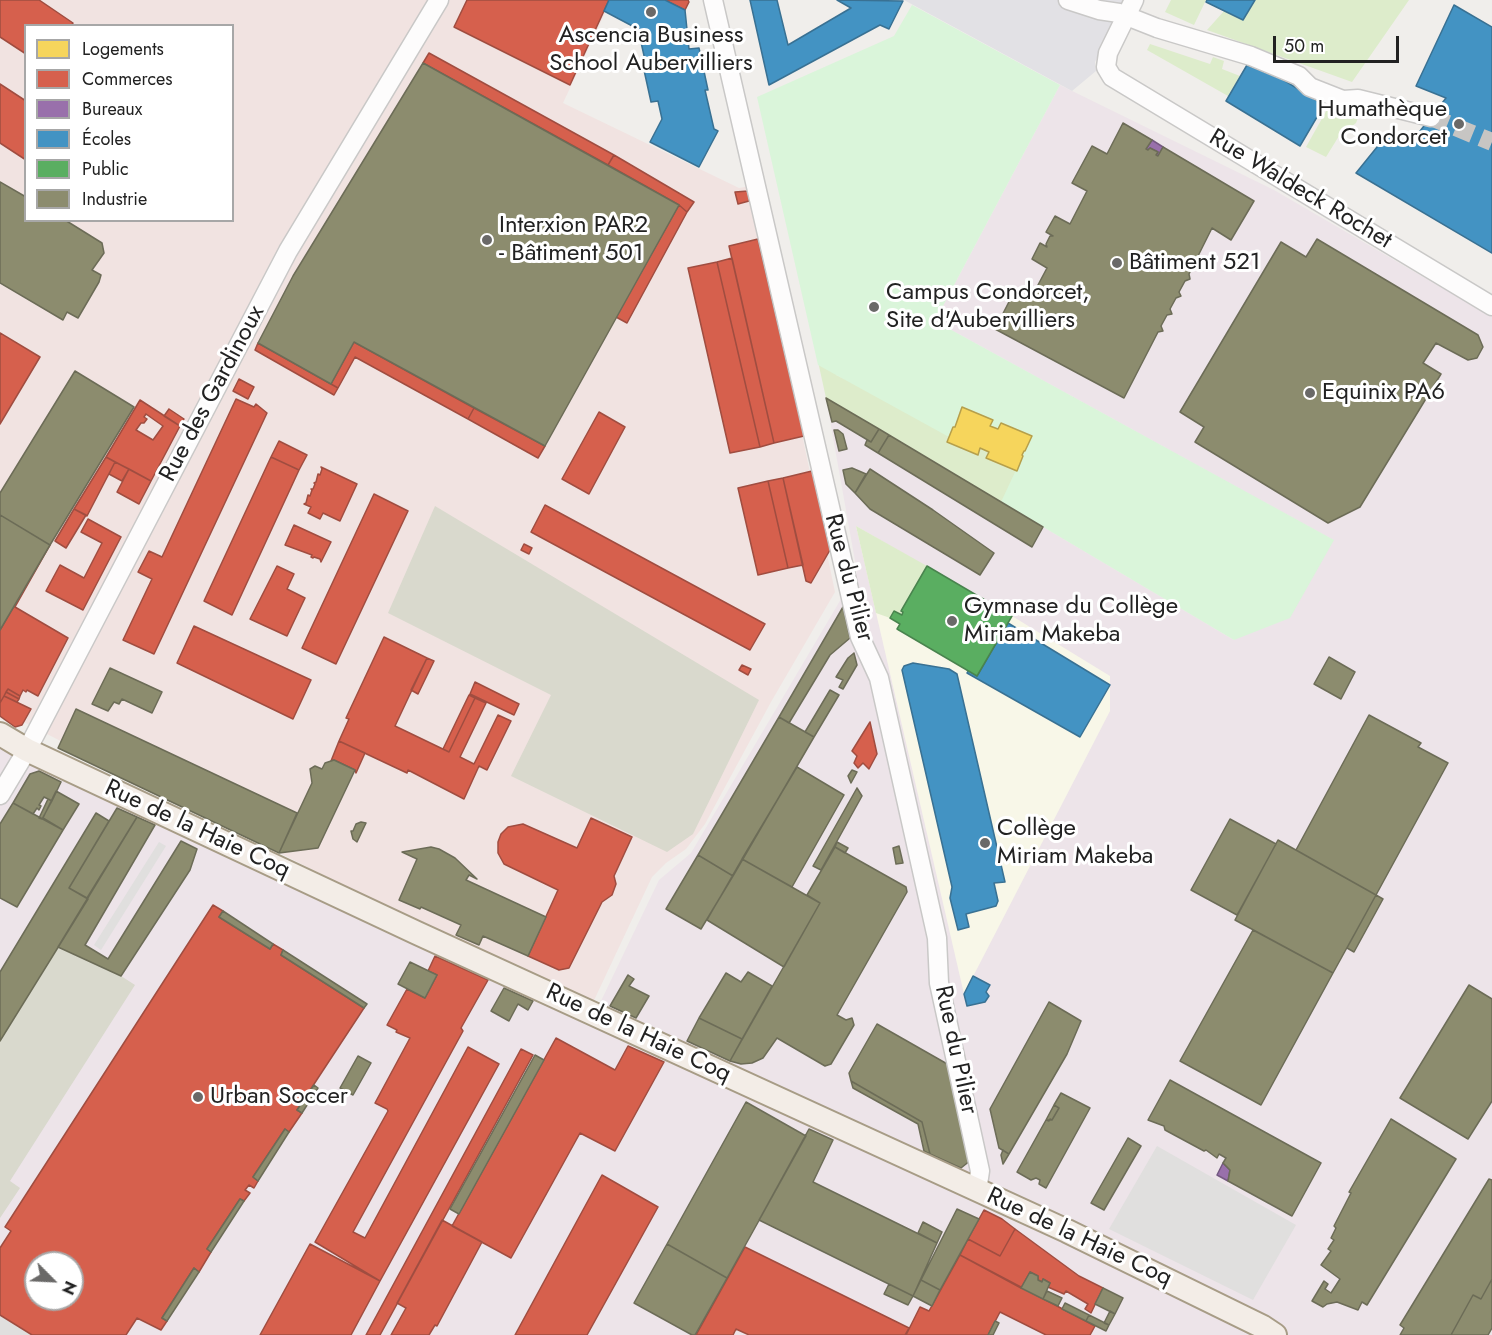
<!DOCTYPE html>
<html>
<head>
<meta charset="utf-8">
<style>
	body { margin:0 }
	#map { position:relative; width:1492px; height:1335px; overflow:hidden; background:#f0eeeb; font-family:Jost,sans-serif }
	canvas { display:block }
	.legend { position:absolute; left:24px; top:24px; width:210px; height:198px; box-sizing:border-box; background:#fff; border:2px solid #a7a7a7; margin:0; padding:8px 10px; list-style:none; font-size:18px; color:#222 }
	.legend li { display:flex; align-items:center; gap:12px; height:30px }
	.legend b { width:30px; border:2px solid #a7a7a7 }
	.north { position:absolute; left:24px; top:1251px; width:60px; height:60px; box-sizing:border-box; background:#fff; border:2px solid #a7a7a7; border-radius:50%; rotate:114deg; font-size:16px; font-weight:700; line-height:24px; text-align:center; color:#222 }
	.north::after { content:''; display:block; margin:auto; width:21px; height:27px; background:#6a6968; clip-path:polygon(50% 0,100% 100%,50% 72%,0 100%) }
	.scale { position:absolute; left:1273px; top:36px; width:126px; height:27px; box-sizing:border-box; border:3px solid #222; border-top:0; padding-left:8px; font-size:18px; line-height:21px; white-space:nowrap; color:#222; -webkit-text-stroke:4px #fff; paint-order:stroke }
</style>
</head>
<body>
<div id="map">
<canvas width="1492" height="1335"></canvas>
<ul class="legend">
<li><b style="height:16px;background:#f6d55c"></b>Logements</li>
<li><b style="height:16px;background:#d6604d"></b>Commerces</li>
<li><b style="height:16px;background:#9970ab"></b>Bureaux</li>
<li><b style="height:16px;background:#4393c3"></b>Écoles</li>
<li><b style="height:16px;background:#5aae61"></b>Public</li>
<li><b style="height:16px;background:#8c8c6e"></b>Industrie</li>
</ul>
<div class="north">N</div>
<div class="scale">50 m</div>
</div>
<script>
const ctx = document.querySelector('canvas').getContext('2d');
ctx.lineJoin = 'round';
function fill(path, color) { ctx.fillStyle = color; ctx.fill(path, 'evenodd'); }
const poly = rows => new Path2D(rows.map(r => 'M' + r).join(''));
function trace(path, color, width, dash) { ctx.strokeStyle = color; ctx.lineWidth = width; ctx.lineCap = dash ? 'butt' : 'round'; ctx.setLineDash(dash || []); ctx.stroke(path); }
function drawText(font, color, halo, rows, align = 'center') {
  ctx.font = font + ' Jost,sans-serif'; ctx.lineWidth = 6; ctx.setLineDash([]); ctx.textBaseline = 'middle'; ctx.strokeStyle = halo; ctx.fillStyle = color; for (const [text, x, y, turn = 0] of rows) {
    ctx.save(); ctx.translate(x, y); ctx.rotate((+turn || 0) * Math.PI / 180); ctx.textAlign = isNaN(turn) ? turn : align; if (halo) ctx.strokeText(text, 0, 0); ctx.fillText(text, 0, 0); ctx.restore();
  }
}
const commercial = poly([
	[0,0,611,0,563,103,739,188,750,186,835,592,771,702,705,824,686,849,666,863,652,877,589,1011,0,710],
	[26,26,232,26,232,220,26,220]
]);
const industrial = poly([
	[1060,85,1274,190,1492,317,1492,1335,0,1335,0,739,33,762,244,864,589,1026,659,880,691,853,857,572,826,398,1234,640,1333,540,935,321],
	[36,1263,72,1263,72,1299,36,1299]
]);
const education = poly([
	[856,526,1012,616,1110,676,1110,711,964,994]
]);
const construction = poly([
	[435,506,759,700,693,834,667,852,511,776,551,695,388,613],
	[58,947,121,976,135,985,10,1181,20,1188,0,1218,0,1041]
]);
const grass = poly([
	[1171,0,1206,0,1194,25,1165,12],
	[1255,0,1409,0,1352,82,1207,30,1224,11,1243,20],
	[1150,44,1210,64,1213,57,1224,61,1222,69,1240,76,1228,96,1147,50],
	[1329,106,1359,115,1356,123,1339,136,1326,157,1306,147],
	[803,293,862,324,836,375,847,380,873,330,1151,481,1001,502,826,398],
	[962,407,1032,437,1026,451,1024,451,1022,455,1023,456,1017,471,986,458,989,452,980,448,978,454,947,441,953,427,955,427],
	[856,526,927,566,901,610,903,612,902,615,894,611,890,618,876,613]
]);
const park = poly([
	[912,5,1060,85,935,321,1334,540,1290,618,1234,640,1001,502,1032,436,990,426,992,419,962,407,955,427,953,427,949,437,818,365,757,97,894,36]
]);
const parking = poly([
	[159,842,166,846,101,950,94,945],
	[1157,1146,1296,1225,1253,1300,1109,1229],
	[0,1315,32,1335,0,1335]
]);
const plaza = poly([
	[904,0,1125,0,1095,62,1096,71,1072,91]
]);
const homes = poly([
	[962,407,993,420,990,426,998,429,1001,423,1032,436,1025,451,1024,451,1022,455,1023,456,1017,471,986,458,989,452,980,448,978,455,947,442,953,427,955,427,962,407]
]);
const shops = poly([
	[0,0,39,0,73,23,71,26,26,26,26,54,0,37,0,0],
	[467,0,609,0,570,85,454,27,467,0],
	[665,0,688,0,689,2,685,10,665,0],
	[429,53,614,155,608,165,423,63,429,53],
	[0,84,26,101,26,160,0,143,0,84],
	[614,155,694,202,687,212,679,205,608,165,614,155],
	[748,191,749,201,738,204,735,192,748,191],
	[679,205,687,212,627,323,616,317,679,205],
	[758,239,804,436,774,443,729,246,758,239],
	[732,258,774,443,760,447,717,262,732,258],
	[717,262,760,447,730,453,688,268,717,262],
	[0,333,40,357,0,424,0,333],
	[354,342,474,408,468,419,355,357,338,388,331,384,354,342],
	[258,343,338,388,334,395,255,350,258,343],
	[239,379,254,387,248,399,233,391,239,379],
	[236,399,254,407,256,404,267,413,154,654,123,640,152,579,138,572,149,551,162,557,236,399],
	[140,400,180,426,151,481,106,457,140,400],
	[146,414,163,426,153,440,136,430,141,423,144,423,147,419,144,417,146,414],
	[474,408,545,446,538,458,468,419,474,408],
	[169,409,184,419,180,426,164,416,169,409],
	[599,412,625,427,589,494,562,479,599,412],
	[279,441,307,455,299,470,271,457,279,441],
	[106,457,115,462,87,516,74,509,106,457],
	[271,457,299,470,232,615,204,601,271,457],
	[115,462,129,469,122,481,109,474,115,462],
	[321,467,357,484,340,521,323,513,320,519,308,513,311,507,304,504,306,503,308,495,310,496,312,490,311,489,313,489,315,484,314,483,316,482,318,474,320,475,322,469,321,467],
	[129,469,151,481,139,504,117,492,129,469],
	[812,471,830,550,811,583,806,581,783,478,812,471],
	[783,478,803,565,788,568,768,481,783,478],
	[768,481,788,568,758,575,738,488,768,481],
	[374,494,408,511,336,664,302,648,374,494],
	[545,505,765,624,750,650,531,532,545,505],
	[74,509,86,515,66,548,55,541,74,509],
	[88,519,121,537,83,610,46,591,60,565,84,578,102,543,81,532,88,519],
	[294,525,331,542,321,562,320,559,314,557,313,558,311,557,312,555,285,545,294,525],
	[524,544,532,548,529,554,521,550,524,544],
	[50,545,15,607,68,638,38,696,27,690,26,692,23,690,20,696,8,689,0,703,0,630,50,545],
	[277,566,294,574,287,589,305,598,287,636,250,619,277,566],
	[194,626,311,680,293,719,177,663,194,626],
	[384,637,427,658,395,726,449,752,475,698,486,703,460,757,474,764,498,715,511,721,487,770,479,766,464,799,408,770,407,773,339,741,349,719,346,718,384,637],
	[427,658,434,661,418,694,411,690,427,658],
	[742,665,751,669,748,675,739,670,742,665],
	[475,682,519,704,514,715,470,694,475,682],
	[8,689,20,696,19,699,6,692,8,689],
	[6,692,19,699,17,702,4,696,6,692],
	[469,695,475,698,449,752,443,749,469,695],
	[4,696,31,709,22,725,15,727,0,716,0,703,4,696],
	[870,722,877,754,869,769,863,763,858,768,854,763,857,756,852,751,870,722],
	[339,741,365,753,356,773,355,770,334,760,331,761,339,741],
	[591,818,632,837,614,876,616,884,612,895,602,902,569,968,559,970,528,956,558,890,504,864,498,853,498,842,501,834,508,827,523,824,577,848,591,818],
	[213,905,223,911,219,917,270,949,273,944,283,950,281,955,364,1008,297,1110,302,1113,289,1132,285,1129,253,1177,258,1181,254,1188,249,1185,245,1190,250,1193,244,1201,240,1199,207,1249,211,1252,199,1272,194,1268,162,1318,167,1321,161,1330,137,1318,126,1335,32,1335,0,1315,0,1248,11,1231,5,1227,213,905],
	[36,1263,72,1263,72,1299,36,1299,36,1263],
	[435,956,488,980,461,1028,463,1031,353,1232,365,1238,468,1047,499,1064,380,1281,315,1242,388,1111,387,1109,375,1103,410,1038,396,1032,397,1030,387,1025,407,989,425,998,437,975,428,971,435,956],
	[556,1038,615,1070,628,1046,664,1062,615,1151,580,1133,511,1258,452,1226,556,1038],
	[521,1049,533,1055,380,1335,366,1335,521,1049],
	[602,1175,658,1207,587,1335,515,1335,602,1175],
	[984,1210,1002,1219,1015,1229,1000,1256,968,1239,984,1210],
	[442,1220,482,1242,437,1326,435,1325,429,1335,391,1335,406,1308,397,1303,442,1220],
	[1015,1229,1079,1276,1103,1288,1091,1313,1085,1309,1088,1304,1066,1291,1064,1294,1048,1287,1050,1283,1043,1279,1042,1282,1038,1280,1038,1276,1030,1272,1021,1288,960,1255,968,1239,1000,1256,1015,1229],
	[310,1244,380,1281,351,1335,260,1335,310,1244],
	[745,1247,909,1328,905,1335,749,1335,736,1329,733,1335,696,1335,745,1247],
	[960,1255,1095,1326,1090,1335,1046,1335,1000,1312,988,1335,906,1335,920,1307,929,1311,960,1255]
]);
const offices = poly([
	[1152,140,1163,147,1158,156,1156,155,1158,152,1150,148,1148,150,1146,149,1152,140],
	[1223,1163,1230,1170,1228,1181,1217,1175,1223,1163]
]);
const schools = poly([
	[609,0,665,0,685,10,689,49,699,48,708,90,705,90,714,129,718,131,699,167,650,142,662,119,658,101,651,102,642,61,645,60,638,29,604,11,609,0],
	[750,0,777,0,788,45,851,8,837,0,903,1,889,29,880,25,769,85,750,0],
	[1207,0,1255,0,1243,20,1206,2,1207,0],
	[1454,5,1492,27,1492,253,1356,173,1390,131,1409,145,1446,98,1416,86,1454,5],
	[1247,65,1282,79,1324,105,1300,146,1226,101,1247,65],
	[1008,623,1110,685,1080,737,967,673,969,670,977,676,1008,623],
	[913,663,949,669,957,674,1005,882,994,883,998,901,996,906,966,914,969,927,958,930,950,898,952,887,902,670,904,666,913,663],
	[973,976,990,985,986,992,989,996,985,1002,967,1006,964,994,973,976]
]);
const public = poly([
	[927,566,1012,616,977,676,897,629,900,624,890,618,894,611,902,615,903,612,901,611,927,566]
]);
const industry = poly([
	[423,63,679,205,545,446,354,342,331,384,258,343,293,276,423,63],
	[1123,123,1152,140,1146,149,1148,150,1150,148,1158,152,1156,155,1158,156,1163,147,1254,201,1231,240,1212,228,1189,274,1190,279,1185,281,1179,292,1181,296,1176,298,1170,309,1172,314,1167,315,1161,326,1163,331,1158,332,1124,398,995,329,1014,292,1030,300,1047,268,1032,259,1040,243,1047,247,1046,244,1050,236,1053,236,1046,232,1055,216,1070,224,1087,191,1072,183,1092,146,1107,154,1123,123],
	[0,182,26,197,26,220,65,220,102,243,104,253,92,270,101,275,99,282,78,318,67,312,63,320,0,283,0,182],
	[1317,239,1478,335,1483,347,1477,358,1468,360,1436,343,1423,363,1441,374,1360,507,1328,523,1195,442,1204,427,1180,412,1281,242,1306,257,1317,239],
	[75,371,134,407,50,545,0,515,0,493,75,371],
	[826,398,879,429,871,442,836,421,832,422,826,398],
	[879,429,889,435,878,453,865,445,867,440,871,442,879,429],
	[834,430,838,430,843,434,847,449,839,451,834,430],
	[889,435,1043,527,1032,547,878,453,889,435],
	[852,468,866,474,855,493,846,484,843,470,852,468],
	[870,469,933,510,994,553,980,575,870,509,855,493,870,469],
	[0,515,50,545,0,630,0,515],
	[843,607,850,638,830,655,789,723,779,717,843,607],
	[854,653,857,665,843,689,839,687,843,680,836,677,848,658,854,653],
	[1329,657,1355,672,1341,699,1314,684,1329,657],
	[110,668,162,692,152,713,122,699,119,704,114,702,108,711,92,704,110,668],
	[830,690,839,695,814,737,805,732,830,690],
	[76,709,297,813,279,853,58,748,76,709],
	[1369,715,1421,743,1418,747,1448,763,1376,895,1296,850,1369,715],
	[779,717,814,737,733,876,698,855,779,717],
	[334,760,355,770,318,848,279,853,312,783,310,769,315,766,322,769,325,763,334,760],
	[797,767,844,795,792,887,742,859,797,767],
	[852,770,857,772,851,783,848,776,852,770],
	[39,771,61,782,52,801,44,797,39,805,41,806,39,810,37,808,33,814,13,803,30,774,39,771],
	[857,788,862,796,821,870,813,866,857,788],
	[56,791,79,804,63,830,43,818,56,791],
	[48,799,52,801,42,819,39,818,48,799],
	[13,803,63,830,17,907,0,898,0,824,13,803],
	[117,808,137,817,87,898,69,888,117,808],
	[96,813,109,821,69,888,88,899,0,1041,0,972,96,813],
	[137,817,155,825,85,945,108,959,181,841,197,849,190,870,121,976,58,947,137,817],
	[1230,819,1276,844,1237,915,1191,890,1230,819],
	[361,822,366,823,357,842,353,839,351,831,353,831,356,824,361,822],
	[1278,840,1376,895,1333,973,1235,920,1278,840],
	[837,842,848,848,845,853,835,847,837,842],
	[899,846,903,863,896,864,893,848,899,846],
	[431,847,439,849,455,858,477,879,469,875,466,880,546,917,528,956,483,936,479,945,456,935,461,925,421,907,420,909,399,900,417,859,402,852,431,847],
	[835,847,906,887,907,892,837,1015,846,1020,852,1018,854,1025,831,1064,825,1066,777,1038,763,1058,752,1063,741,1064,730,1061,820,903,807,895,835,847],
	[698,855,733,876,701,929,666,909,698,855],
	[742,859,820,903,784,967,707,920,742,859],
	[1376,895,1383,899,1354,952,1347,948,1376,895],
	[223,911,273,944,270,949,219,917,223,911],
	[1253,930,1333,973,1261,1105,1180,1061,1253,930],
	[283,950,367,1004,364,1008,281,955,283,950],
	[410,962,437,975,425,998,398,984,410,962],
	[748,972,772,986,742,1039,699,1018,726,973,741,982,748,972],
	[628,975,634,979,629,986,649,996,636,1018,610,1006,628,975],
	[1469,985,1492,999,1492,1101,1468,1139,1400,1098,1469,985],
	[504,988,533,1001,528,1010,518,1004,509,1021,491,1011,504,988],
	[1049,1002,1081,1021,1067,1054,1009,1154,999,1148,990,1109,1049,1002],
	[699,1018,742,1039,730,1061,687,1041,699,1018],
	[877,1024,949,1065,971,1160,961,1168,930,1154,922,1122,851,1081,849,1073,877,1024],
	[535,1055,544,1060,459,1214,450,1209,535,1055],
	[358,1056,371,1063,353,1095,340,1088,358,1056],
	[1170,1080,1321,1163,1292,1216,1228,1181,1230,1170,1223,1163,1226,1158,1219,1154,1217,1158,1206,1150,1204,1151,1165,1130,1164,1126,1148,1120,1170,1080],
	[851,1081,922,1122,930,1154,924,1151,918,1124,853,1088,851,1081],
	[314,1085,318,1088,302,1113,297,1110,314,1085],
	[1061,1093,1090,1108,1046,1188,1039,1184,1040,1180,1036,1178,1031,1180,1017,1172,1046,1120,1052,1120,1059,1108,1054,1105,1061,1093],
	[746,1102,806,1136,727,1278,667,1244,746,1102],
	[1054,1105,1059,1108,1052,1120,1050,1119,1049,1121,1046,1120,1054,1105],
	[1391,1119,1456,1159,1367,1305,1362,1302,1358,1310,1337,1302,1327,1304,1323,1307,1312,1301,1324,1281,1328,1284,1325,1289,1331,1293,1340,1279,1321,1265,1331,1251,1328,1249,1334,1240,1331,1238,1336,1228,1334,1226,1351,1193,1349,1192,1391,1119],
	[285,1129,289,1132,258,1181,253,1177,285,1129],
	[809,1129,833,1140,813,1182,937,1243,913,1296,759,1220,809,1129],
	[1128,1138,1141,1146,1104,1210,1091,1203,1128,1138],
	[1003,1150,1009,1154,1003,1164,1001,1155,1003,1150],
	[1489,1179,1492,1180,1492,1279,1481,1299,1473,1295,1451,1335,1400,1335,1404,1328,1400,1325,1489,1179],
	[240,1199,244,1201,211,1252,207,1249,240,1199],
	[957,1209,979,1219,940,1290,921,1280,957,1209],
	[923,1222,942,1232,937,1243,918,1233,923,1222],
	[667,1244,727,1278,695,1335,692,1335,634,1303,667,1244],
	[194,1268,199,1272,167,1321,162,1318,194,1268],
	[1030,1272,1038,1276,1038,1280,1042,1282,1043,1279,1050,1283,1043,1299,1021,1288,1030,1272],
	[1492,1279,1492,1328,1488,1335,1451,1335,1473,1295,1481,1299,1492,1279],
	[921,1280,940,1290,932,1306,913,1296,921,1280],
	[889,1284,913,1296,908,1305,884,1294,889,1284],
	[1103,1288,1123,1298,1115,1314,1095,1304,1103,1288],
	[1047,1291,1062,1298,1058,1306,1043,1299,1047,1291],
	[1065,1303,1089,1315,1086,1321,1062,1309,1065,1303],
	[1110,1311,1115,1314,1109,1325,1104,1323,1110,1311],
	[1089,1315,1109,1325,1106,1331,1086,1321,1089,1315],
	[995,1321,999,1323,993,1335,988,1335,995,1321]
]);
const minorTunnel = poly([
	[1431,117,1492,142]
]);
const minor = poly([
	[713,0,860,637,879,678,937,938,939,983,980,1171,977,1191],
	[1068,0,1099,10,1119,13,1157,28,1251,56,1299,76,1310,87,1343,100,1358,99,1431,117],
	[1134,0,1108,53,1106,67,1112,77,1492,306],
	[0,795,27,750,288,251,439,0]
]);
const major = poly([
	[0,734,27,750,417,933,1067,1231,1263,1327,1275,1335]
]);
const markers = [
	[651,12,6,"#6a6968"],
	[1459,124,6,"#6a6968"],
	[487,240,6,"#6a6968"],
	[1117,263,6,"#6a6968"],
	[874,307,6,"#6a6968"],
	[1310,393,6,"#6a6968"],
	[952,621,6,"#6a6968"],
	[985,843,6,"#6a6968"],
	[198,1097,6,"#6a6968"]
];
const poiNames = [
	["Ascencia Business",651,36,"center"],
	["School Aubervilliers",651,64,"center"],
	["Humathèque",1447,110,"right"],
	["Condorcet",1447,138,"right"],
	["Interxion PAR2",499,226],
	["- Bâtiment 501",499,254],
	["Bâtiment 521",1129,263],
	["Campus Condorcet,",886,293],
	["Site d'Aubervilliers",886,321],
	["Equinix PA6",1322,393],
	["Gymnase du Collège",964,607],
	["Miriam Makeba",964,635],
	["Collège",997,829],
	["Miriam Makeba",997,857],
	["Urban Soccer",210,1097]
];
const streetNames = [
	["Rue Waldeck Rochet",1300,190,31],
	["Rue des Gardinoux",213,394,-62],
	["Rue du Pilier",848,578,75],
	["Rue de la Haie Coq",197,830,25],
	["Rue de la Haie Coq",638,1034,25],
	["Rue du Pilier",955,1050,78],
	["Rue de la Haie Coq",1079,1238,25]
];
fill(commercial, '#f1e3e1');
fill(industrial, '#ede4e9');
fill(education, '#f8f7e8');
fill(construction, '#d9d9cd');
fill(grass, '#ddeccb');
fill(park, '#daf5da');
fill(parking, '#e0dfde');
fill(plaza, '#e2e1e5');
fill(homes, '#f6d55c');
trace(homes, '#b69f4b', 1.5);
fill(shops, '#d6604d');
trace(shops, '#a04d40', 1.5);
fill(offices, '#9970ab');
trace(offices, '#755982', 1.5);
fill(schools, '#4393c3');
trace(schools, '#397193', 1.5);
fill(public, '#5aae61');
trace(public, '#49844e', 1.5);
fill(industry, '#8c8c6e');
trace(industry, '#6c6c57', 1.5);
trace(minorTunnel, '#c7c5c3', 18, [18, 9]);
trace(minor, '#c9c8c7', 21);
trace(major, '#a79c86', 26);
trace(minor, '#fdfcfc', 18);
trace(major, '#f3ede7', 22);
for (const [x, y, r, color] of markers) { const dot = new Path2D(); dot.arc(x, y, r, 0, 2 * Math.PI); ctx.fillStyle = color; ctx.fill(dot); trace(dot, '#fff', 2); }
drawText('24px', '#222', '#fff', poiNames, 'left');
drawText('24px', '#222', '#fff', streetNames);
</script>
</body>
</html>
